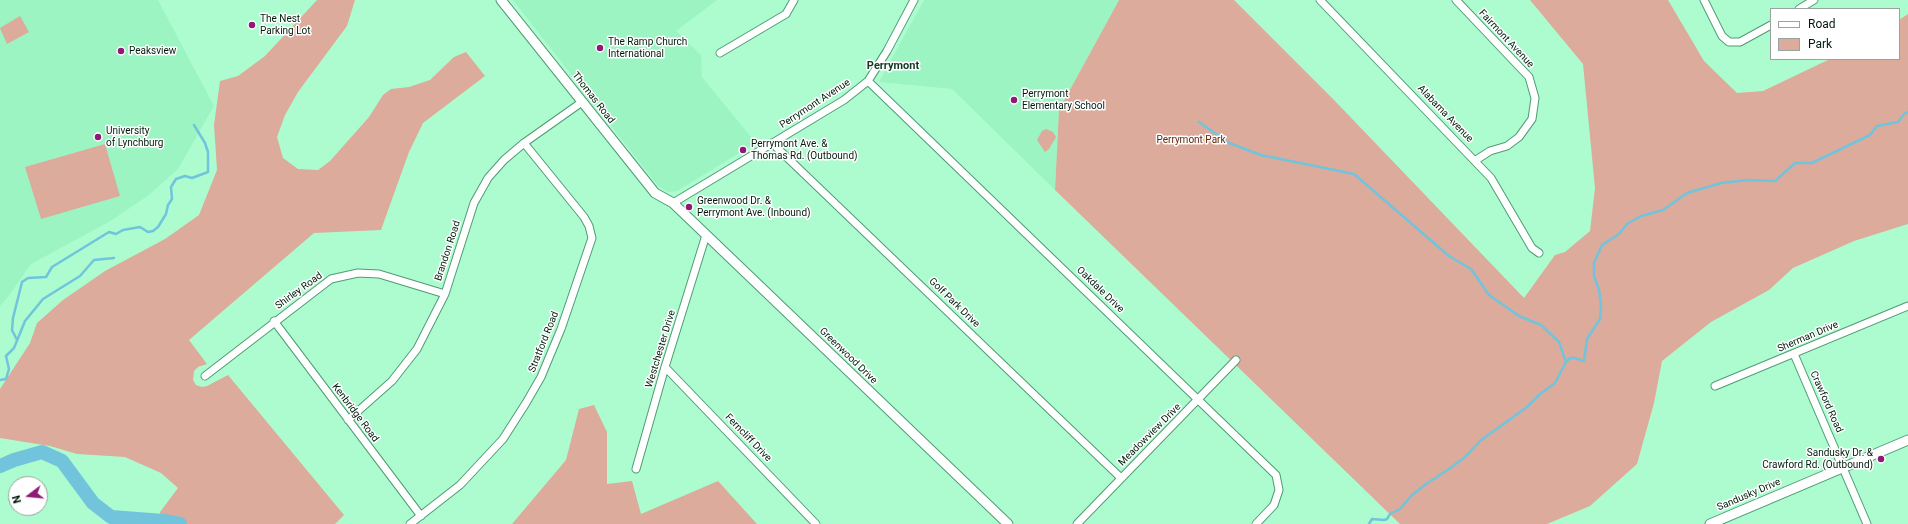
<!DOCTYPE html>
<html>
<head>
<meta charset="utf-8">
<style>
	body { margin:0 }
	#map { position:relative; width:1908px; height:524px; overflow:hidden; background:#adfccf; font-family:Roboto,sans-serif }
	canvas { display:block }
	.legend { position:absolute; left:1770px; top:8px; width:130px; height:52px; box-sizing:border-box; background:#fff; border:1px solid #99a49e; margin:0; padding:5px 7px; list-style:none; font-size:12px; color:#001b0c }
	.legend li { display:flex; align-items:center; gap:8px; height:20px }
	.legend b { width:20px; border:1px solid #99a49e }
	.north { position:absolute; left:8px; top:476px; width:40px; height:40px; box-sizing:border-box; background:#fff; border:1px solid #99a49e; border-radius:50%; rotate:254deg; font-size:11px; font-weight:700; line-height:16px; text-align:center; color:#001b0c }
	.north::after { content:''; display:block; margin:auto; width:14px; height:18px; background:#901877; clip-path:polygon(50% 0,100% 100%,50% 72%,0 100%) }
</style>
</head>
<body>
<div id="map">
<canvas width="1908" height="524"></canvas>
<ul class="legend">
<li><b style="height:5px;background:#fff"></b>Road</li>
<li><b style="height:11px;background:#dcab9b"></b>Park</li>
</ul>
<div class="north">N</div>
</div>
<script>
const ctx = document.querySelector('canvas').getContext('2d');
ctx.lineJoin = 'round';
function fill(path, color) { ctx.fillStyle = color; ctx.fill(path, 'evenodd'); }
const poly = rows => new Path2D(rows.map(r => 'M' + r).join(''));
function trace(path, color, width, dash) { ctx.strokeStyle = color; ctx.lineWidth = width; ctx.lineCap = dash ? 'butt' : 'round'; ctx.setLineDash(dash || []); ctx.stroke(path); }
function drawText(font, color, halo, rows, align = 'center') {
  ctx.font = font + ' Roboto,sans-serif'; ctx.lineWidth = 3; ctx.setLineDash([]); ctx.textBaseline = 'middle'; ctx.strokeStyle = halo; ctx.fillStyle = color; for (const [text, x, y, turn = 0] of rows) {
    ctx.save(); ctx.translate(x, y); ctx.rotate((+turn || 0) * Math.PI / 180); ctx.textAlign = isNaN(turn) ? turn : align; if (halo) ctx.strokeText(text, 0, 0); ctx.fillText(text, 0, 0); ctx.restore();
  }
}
const built = poly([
	[0,0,158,0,214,106,178,169,149,195,109,222,31,264,8,297,0,306],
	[513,0,717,0,676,31,701,55,702,77,756,143,677,191,668,192,658,186],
	[924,0,1119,0,1059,110,1055,190,952,89,879,82]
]);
const green = poly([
	[317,0,355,0,347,26,298,92,285,115,277,137,283,158,298,169,318,170,330,161,369,117,383,95,391,89,409,87,430,80,454,57,466,52,485,76,423,123,409,152,381,230,314,233,189,340,207,364,198,367,194,371,193,380,196,385,202,387,207,386,228,375,344,515,335,524,161,524,160,512,178,488,161,473,125,457,77,454,50,446,0,438,0,389,30,343,37,323,63,300,105,271,165,239,199,215,217,170,214,125,220,81,238,76,265,56],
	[1119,0,1234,0,1334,100,1524,298,1555,255,1565,252,1590,231,1595,188,1583,64,1530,0,1668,0,1704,61,1737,93,1763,91,1830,59,1899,59,1899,20,1908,14,1908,224,1854,241,1793,268,1769,290,1711,322,1662,361,1654,403,1637,464,1590,506,1547,524,1400,524,1055,190,1059,110],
	[20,16,29,32,7,44,0,28],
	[1046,129,1053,132,1056,137,1049,149,1045,152,1037,140,1042,131],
	[105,144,120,196,41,219,25,167],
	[594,405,607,432,607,484,632,481,641,514,718,481,757,524,512,524,566,460,579,409]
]);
const stream = poly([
	[1199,122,1229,143,1261,155,1354,174,1449,256,1471,269,1489,295,1519,316,1541,325,1559,342,1566,362],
	[1870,135,1877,126,1898,122,1904,114,1908,112],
	[17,340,12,330,13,318,22,282,28,278,46,277,52,267,109,232,116,234,123,230,140,227,148,232,153,231,158,227,166,214,168,205,172,199,171,187,176,179,185,176,192,178,208,172,208,152,205,143,194,125],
	[0,380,6,379,9,369,6,356,14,348,25,321,43,299,80,276,94,260,114,258],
	[1369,524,1372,519,1384,520,1387,519,1390,514,1400,509,1412,495,1426,484,1449,469,1465,457,1480,441,1527,407,1539,395,1555,383,1566,362,1570,358,1575,358,1584,361,1587,339,1600,319,1601,305,1599,290,1594,276,1594,263,1602,245,1619,234,1627,224,1641,216,1663,210,1687,193,1721,183,1748,180,1775,181,1795,163,1812,163,1870,135]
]);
const river = poly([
	[0,466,14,460,42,452,62,461,93,503,111,517,164,521,180,524]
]);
const minor = poly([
	[1320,0,1491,178,1532,248,1539,253],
	[1456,0,1529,77,1535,98,1532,119,1519,137,1507,146,1490,151,1476,160],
	[1704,0,1722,36,1729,42,1740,42,1771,25],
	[1799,9,1814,0],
	[720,53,786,14,794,0],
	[868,81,1276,475,1279,490,1274,505,1256,524],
	[772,143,1121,478],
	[673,203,844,100,868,81,887,51,914,0],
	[274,321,421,516],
	[1794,354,1867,524],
	[665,367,816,524],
	[205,376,331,279,358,273,379,274,445,294],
	[1715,386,1908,306],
	[348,420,392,381,417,349,445,294,474,203,488,178,504,160,524,143,582,102],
	[636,469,665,367,706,235],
	[410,524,460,485,503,439,526,403,541,377,561,329,592,238,589,226,584,217,524,143],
	[1077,524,1236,360]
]);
const tertiary = poly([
	[501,0,655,193,673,203,1008,524],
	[1710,524,1908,440]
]);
const markers = [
	[252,25,4,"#901877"],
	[600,48,4,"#901877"],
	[121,51,4,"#901877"],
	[1014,100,4,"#901877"],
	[98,137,4,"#901877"],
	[743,150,4,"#901877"],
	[689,207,4,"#901877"],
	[1881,459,4,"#901877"]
];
const poiNames = [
	["The Nest",260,19],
	["Parking Lot",260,31],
	["The Ramp Church",608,42],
	["International",608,54],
	["Peaksview",129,51],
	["Perrymont",1022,94],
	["Elementary School",1022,106],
	["University",106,131],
	["of Lynchburg",106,143],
	["Perrymont Ave. &",751,144],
	["Thomas Rd. (Outbound)",751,156],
	["Greenwood Dr. &",697,201],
	["Perrymont Ave. (Inbound)",697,213],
	["Sandusky Dr. &",1873,453,"right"],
	["Crawford Rd. (Outbound)",1873,465,"right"]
];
const streetNames = [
	["Fairmont Avenue",1506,39,47],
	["Thomas Road",593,98,52],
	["Perrymont Avenue",815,104,-33],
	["Alabama Avenue",1445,114,46],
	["Brandon Road",448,251,-72],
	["Oakdale Drive",1100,290,44],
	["Shirley Road",299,291,-36],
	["Golf Park Drive",954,303,44],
	["Sherman Drive",1808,337,-23],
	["Stratford Road",544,342,-68],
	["Westchester Drive",661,349,-73],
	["Greenwood Drive",848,356,44],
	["Crawford Road",1826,402,66],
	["Kenbridge Road",355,413,53],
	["Meadowview Drive",1150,435,-45],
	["Ferncliff Drive",748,438,46],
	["Sandusky Drive",1749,495,-23]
];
const parkNames = [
	["Perrymont Park",1191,140]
];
const neighbourhoodNames = [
	["Perrymont",893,66]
];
fill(built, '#9cf4c3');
fill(green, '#dcab9b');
trace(stream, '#71c4dc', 2.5);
trace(river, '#71c4dc', 14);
trace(minor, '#4f9c74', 9);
trace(tertiary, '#4f9c74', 11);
trace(minor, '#fff', 7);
trace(tertiary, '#fff', 9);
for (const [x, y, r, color] of markers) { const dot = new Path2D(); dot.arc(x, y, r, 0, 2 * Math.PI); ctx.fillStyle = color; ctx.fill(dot); trace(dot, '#fff', 1.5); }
drawText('10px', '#001b0c', '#fff', poiNames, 'left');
drawText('10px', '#001b0c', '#fff', streetNames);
drawText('10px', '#5f230d', '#fff', parkNames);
drawText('bold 11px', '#0e3924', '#fff', neighbourhoodNames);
</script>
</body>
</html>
